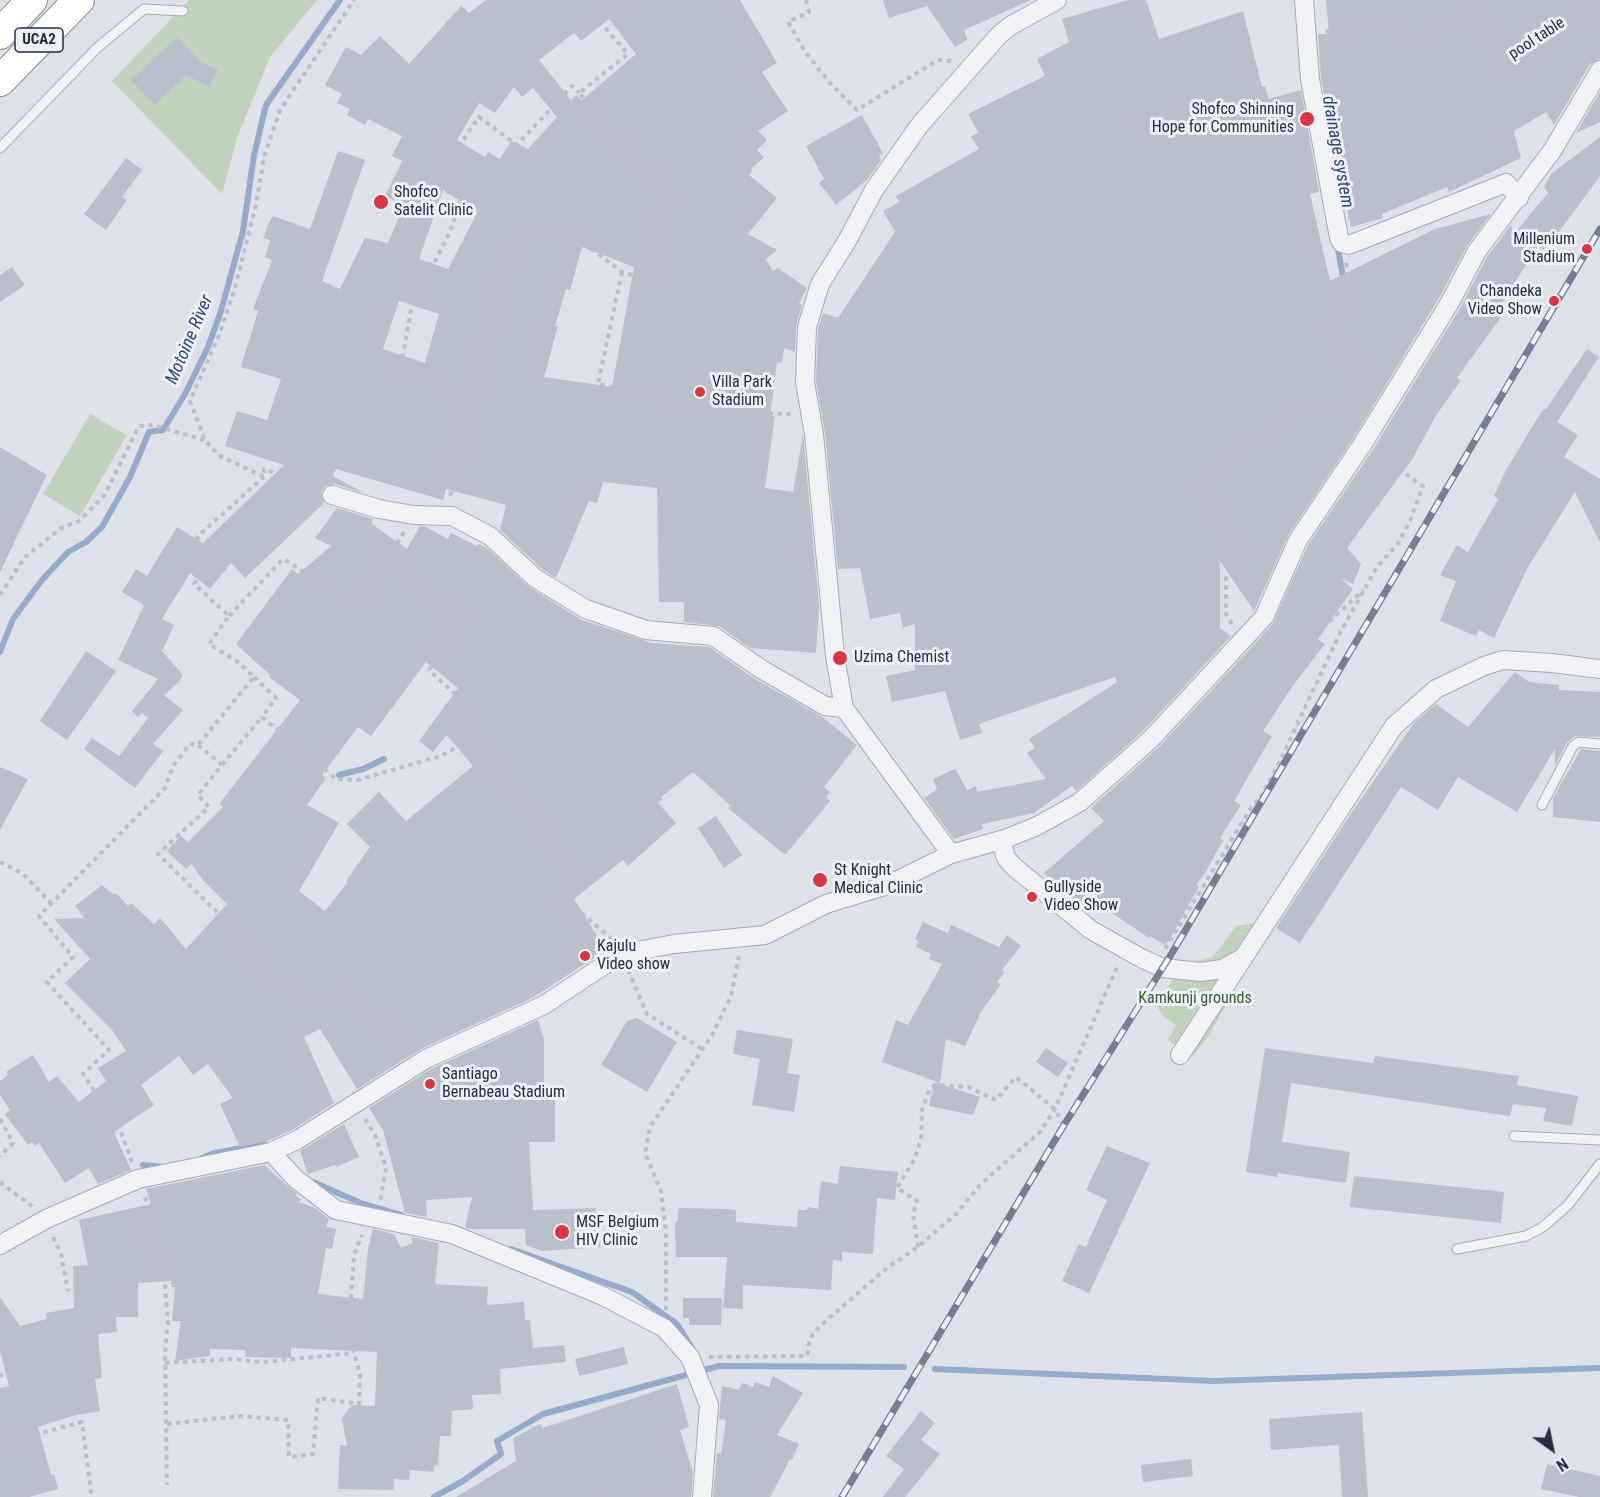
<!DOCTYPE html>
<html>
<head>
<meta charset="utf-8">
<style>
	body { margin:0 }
	#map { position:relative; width:1600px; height:1497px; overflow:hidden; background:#dde1e8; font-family:"Roboto Condensed",sans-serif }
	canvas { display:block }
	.north { position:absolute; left:1522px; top:1419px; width:60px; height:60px; -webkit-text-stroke:4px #edf0f6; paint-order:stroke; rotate:147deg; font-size:16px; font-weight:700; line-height:24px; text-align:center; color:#252d40 }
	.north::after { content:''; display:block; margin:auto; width:21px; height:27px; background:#252d40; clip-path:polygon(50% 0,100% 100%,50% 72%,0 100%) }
</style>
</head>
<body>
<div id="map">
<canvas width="1600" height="1497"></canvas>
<div class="north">N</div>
</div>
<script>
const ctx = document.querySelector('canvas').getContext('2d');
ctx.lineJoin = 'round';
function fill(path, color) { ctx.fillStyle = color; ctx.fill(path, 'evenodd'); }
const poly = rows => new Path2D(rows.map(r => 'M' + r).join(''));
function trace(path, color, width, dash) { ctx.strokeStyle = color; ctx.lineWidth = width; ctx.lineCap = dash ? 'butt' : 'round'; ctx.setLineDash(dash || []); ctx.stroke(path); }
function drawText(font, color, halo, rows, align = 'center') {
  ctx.font = font + ' "Roboto Condensed",sans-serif'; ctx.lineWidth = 6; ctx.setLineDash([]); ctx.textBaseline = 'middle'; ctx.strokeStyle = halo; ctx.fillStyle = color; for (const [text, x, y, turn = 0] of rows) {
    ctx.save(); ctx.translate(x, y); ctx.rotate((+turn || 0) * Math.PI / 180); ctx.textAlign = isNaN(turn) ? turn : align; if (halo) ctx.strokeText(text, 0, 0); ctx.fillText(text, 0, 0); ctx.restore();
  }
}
const green = poly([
	[189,0,317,0,270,57,237,138,222,194,112,81],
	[90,414,127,435,80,516,43,494],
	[1274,920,1208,1037,1193,1056,1168,1040,1176,1025,1163,1016,1156,1005,1182,965,1213,957,1236,926]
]);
const stream = poly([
	[1337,244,1344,282],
	[0,652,13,619,42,580,68,552,86,542,102,527,130,477,149,432,163,430,185,394,208,347,221,311,243,231,254,155,266,105,340,0],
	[339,775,363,769,384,759],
	[202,1158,214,1153,265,1144,270,1148],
	[143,1165,163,1167],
	[313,1182,363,1204,401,1215],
	[511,1249,632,1292,677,1324,692,1348],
	[935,1369,1213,1381,1600,1368],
	[434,1497,463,1481,501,1454,497,1441,543,1414,719,1366,904,1367]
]);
const building = poly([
	[486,0,740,0,777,63,762,72,788,111,758,131,767,140,757,150,764,157,751,169,753,171,749,175,777,198,748,234,777,250,766,259,773,271,778,268,807,288,799,303,802,305,796,326,795,352,784,348,782,363,777,362,770,416,775,416,765,488,793,492,803,434,819,607,816,653,750,648,719,626,684,622,684,602,659,602,657,488,603,482,597,503,589,501,556,578,542,569,500,530,506,505,446,489,443,500,336,469,333,476,364,493,335,484,325,486,321,492,324,503,245,578,231,563,210,589,190,573,162,619,174,625,162,651,183,675,178,683,164,695,183,710,153,744,163,751,135,788,84,749,92,738,119,756,148,718,142,713,138,717,132,711,158,679,118,660,144,605,122,592,136,569,147,576,177,527,203,543,284,465,225,446,237,411,267,420,281,379,241,367,258,311,253,309,272,260,265,257,270,240,263,238,269,223,273,216,310,229,338,151,365,160,322,281,340,289,365,238,388,243,404,205,385,196,402,161,392,156,402,136,368,119,365,125,347,115,350,109,337,103,342,94,325,85,346,47,361,55,380,36,409,64,461,6,469,13],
	[609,19,636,54,582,100,576,95,571,100,539,60,574,33,581,41],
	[514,87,522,97,533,88,557,117,528,149,511,141,500,159,488,152,485,157,457,140,479,103,495,113],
	[443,190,478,211,448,269,419,259],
	[582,247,634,267,612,387,544,377,558,326,555,326,566,289,570,290],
	[399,301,439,314,425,363,383,349],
	[883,0,1031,0,964,30,967,40,955,47,927,6,889,18],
	[1128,0,1146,0,1159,39,1243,11,1262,87,1265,86,1269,99,1301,90,1319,192,1310,194,1330,281,1435,229,1491,214,1467,246,1439,298,1353,439,1289,534,1254,611,1220,561,1220,628,1231,636,1143,731,1076,791,1072,786,1034,813,982,824,983,829,954,839,924,798,937,789,933,779,955,769,967,790,976,786,977,792,1046,779,1027,753,1035,748,1029,739,1117,682,1115,677,979,724,982,733,960,740,945,691,892,702,886,676,915,670,915,624,903,628,900,613,870,619,860,568,838,569,825,433,816,381,818,329,823,313,838,318,895,232,883,211,899,202,896,196,979,149,971,137,978,132,968,114,1045,76,1037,59,1069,42,1062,19],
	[1326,0,1600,0,1600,59,1590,64,1554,125,1546,112,1514,131,1521,158,1449,192,1447,187,1382,214,1383,218,1351,227,1321,78,1318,34,1329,34],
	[177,37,200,61,218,70,209,87,186,75,155,105,131,80],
	[1600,92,1600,122,1576,133],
	[862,115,883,153,879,156,881,160,867,180,836,205,819,183,824,179,806,146],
	[1600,137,1600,176,1564,225,1543,250,1538,246,1498,309,1504,313,1457,378,1461,380,1435,417,1413,458,1347,548,1361,564,1353,584,1340,578,1353,589,1318,639,1325,644,1292,687,1263,731,1272,736,1234,801,1241,805,1220,838,1223,840,1205,873,1196,885,1199,887,1171,937,1165,945,1150,936,1149,938,1097,903,1089,914,1044,873,1104,821,1091,808,1159,747,1272,625,1308,545,1372,451,1459,310,1487,257,1511,225,1514,234,1548,193,1544,187,1551,174],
	[126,158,142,170,122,197,127,200,106,230,84,214],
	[12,267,25,285,0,302,0,275],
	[1587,349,1599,357,1557,422,1578,435,1564,457,1600,479,1600,542,1575,492,1528,567,1494,638,1479,630,1476,636,1440,621,1456,581,1440,575,1457,545,1468,552,1498,499,1494,496,1507,468,1543,409,1546,409],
	[0,447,47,475,0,572],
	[337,508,373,519,372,524,407,549,420,526,426,527,448,539,451,533,477,546,478,544,487,548,529,587,582,620,652,643,709,647,755,679,821,716,857,745,824,787,830,792,826,797,830,801,785,855,728,808,731,806,693,772,661,797,663,799,658,803,676,823,628,866,623,860,574,899,606,950,532,998,421,1049,357,1089,320,1029,304,1037,334,1103,292,1130,267,1141,240,1147,220,1104,233,1098,208,1064,193,1075,179,1056,141,1085,154,1105,114,1132,131,1170,98,1184,89,1168,65,1183,39,1143,35,1146,32,1142,28,1145,5,1114,10,1110,0,1095,0,1081,8,1075,6,1072,33,1055,49,1082,57,1076,79,1102,106,1081,98,1068,126,1051,112,1030,65,983,90,959,54,919,84,918,75,906,102,885,114,895,116,893,128,906,131,903,154,924,160,918,186,949,227,904,202,879,192,864,186,869,167,851,181,836,188,842,223,807,219,804,300,700,269,677,270,675,236,644,292,569,298,574,331,546,315,538],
	[426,662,458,688,419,741,433,752,447,735,473,766,406,821,379,792,347,824,370,847,346,881,348,882,325,911,299,891,339,823,307,805,326,778,322,775,358,727,371,736],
	[86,651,116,671,67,740,40,721],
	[1515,672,1529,682,1559,685,1559,690,1600,692,1600,737,1575,736,1567,743,1555,766,1555,749,1517,812,1458,777,1438,810,1401,787,1300,943,1276,928,1352,812,1414,723,1436,704,1468,727],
	[1581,749,1600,751,1600,822,1553,817,1553,798],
	[0,767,28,779,0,830],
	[716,816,742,855,724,868,698,828],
	[923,922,948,933,951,925,999,947,1007,935,1021,946,1002,970,1005,972,997,982,1001,984,981,1012,965,1046,946,1039,940,1083,882,1062,896,1020,908,1025,942,964,929,959,931,954,916,947,918,941,915,939],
	[637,1018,677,1042,647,1092,601,1065,627,1021],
	[538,1020,544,1039,544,1099,555,1098,555,1142,529,1142,533,1210,596,1208,600,1247,542,1251,526,1245,525,1229,469,1229,465,1227,472,1197,426,1200,427,1217,405,1213,383,1130,369,1108,431,1069],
	[737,1030,793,1039,787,1073,800,1075,794,1112,752,1105,760,1059,733,1054],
	[1046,1048,1068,1063,1058,1077,1036,1062],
	[1265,1048,1373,1063,1375,1056,1519,1076,1517,1085,1578,1096,1572,1126,1543,1121,1546,1108,1513,1104,1510,1116,1291,1083,1282,1142,1350,1152,1346,1183,1278,1173,1277,1177,1246,1172],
	[934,1082,980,1097,973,1115,929,1106],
	[344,1124,359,1157,336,1167,335,1165,308,1174,300,1151],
	[1107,1146,1150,1163,1089,1293,1062,1281,1079,1244,1086,1247,1107,1200,1086,1190],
	[264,1165,297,1194,296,1197,301,1199,299,1202,315,1208,329,1219,326,1227,336,1229,332,1249,326,1248,318,1294,363,1299,368,1249,373,1229,394,1234,401,1248,413,1243,411,1237,439,1243,435,1284,488,1287,487,1305,524,1302,525,1320,530,1320,533,1348,564,1345,566,1362,500,1369,501,1394,472,1395,473,1409,452,1411,451,1436,440,1436,438,1466,434,1466,434,1472,410,1470,409,1480,394,1479,394,1490,338,1489,340,1445,347,1446,342,1419,349,1408,354,1405,375,1406,377,1352,291,1348,291,1358,246,1357,245,1350,210,1349,210,1356,175,1361,181,1321,172,1321,175,1287,171,1287,172,1281,138,1283,138,1317,116,1317,117,1332,98,1334,102,1378,95,1379,100,1411,72,1416,38,1427,51,1475,54,1474,58,1489,29,1497,0,1497,0,1388,9,1386,0,1350,0,1297,20,1326,47,1319,46,1313,74,1308,73,1266,88,1265,79,1220,151,1204,146,1189],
	[840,1166,898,1172,895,1200,877,1198,873,1254,842,1252,842,1261,833,1260,831,1290,743,1285,743,1309,723,1308,727,1257,676,1257,675,1222,677,1222,679,1208,728,1209,736,1210,736,1222,797,1227,798,1210,807,1210,808,1207,818,1209,821,1181,838,1184],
	[1354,1176,1504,1192,1501,1223,1350,1207],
	[683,1298,722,1298,721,1325,689,1325,689,1318,683,1318],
	[624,1347,628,1364,579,1376,575,1359],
	[773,1376,803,1393,777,1435,799,1444,792,1460,790,1459,770,1497,713,1497,717,1453,721,1454,726,1420,719,1419,722,1386,739,1390,742,1383,753,1387,755,1382,769,1387],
	[677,1384,689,1427,680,1430,693,1473,691,1497,456,1497,516,1461,513,1438,540,1424,543,1428],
	[921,1411,935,1423,921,1440,940,1454,905,1497,883,1497,904,1469,886,1456],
	[1362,1412,1368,1497,1342,1497,1339,1445,1271,1450,1269,1419],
	[1191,1459,1193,1476,1143,1482,1141,1465],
	[1547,1464,1600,1476,1600,1497,1579,1497,1541,1489]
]);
const path = poly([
	[806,0,809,12,788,22,806,53,830,83,857,110,938,60,951,61],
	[982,0,982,8,989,19],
	[1326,31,1343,35,1373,28,1404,30,1410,44,1480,10,1514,72,1600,10,1593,0],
	[1346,263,1357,309,1336,322,1375,389],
	[622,272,598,384,724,412,792,414],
	[480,400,400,372,411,310,427,263,433,265,450,232,461,199,442,188,454,153,479,117,517,145,572,86,579,93],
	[315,488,264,469,264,477,218,455,205,440,190,401,220,333,236,284,256,205,264,157,280,110,354,0],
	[450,496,480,400,503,298,529,225,570,232,622,272,658,283,670,245,663,242,674,192,633,153,579,93,628,54,599,21,629,0],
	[404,532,387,561,465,619,429,670,477,714,474,736,586,881,565,899,612,939],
	[0,595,25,557,61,528,79,521,104,496,139,426,153,425,204,440],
	[229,616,283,559,360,606,387,561],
	[1232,624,1226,614,1226,576,1250,548,1211,502,1211,480,1216,470,1234,454,1281,427,1291,414,1306,411,1337,414,1370,393],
	[1274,632,1290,656,1364,590],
	[254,677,276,698,262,717,336,779,357,780,441,756,474,736],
	[198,745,222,765,198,795,209,807,158,854,232,927,266,971,296,993,317,998,340,990,374,1013,412,1047],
	[222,765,262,717],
	[0,862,22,873,51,903],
	[1165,949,1254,803,1259,800,1279,763,1340,633,1377,567,1397,545,1410,521,1423,486,1376,454],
	[628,970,647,1014,702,1049],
	[0,1119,13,1143,0,1156],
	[365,1119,375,1135,386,1168,380,1202],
	[132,1162,119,1127,83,1074,109,1050,47,982,73,957,39,916,165,788,173,766,190,744,198,745,254,677,238,662,209,644,229,616,194,584,212,559,197,537,264,477],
	[0,1182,33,1207],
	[145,1197,163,1262,168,1321,165,1354,167,1485],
	[53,1237,61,1254,68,1291],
	[918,1247,913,1214,917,1201,897,1188,915,1158,921,1139,922,1110,930,1089,935,1085,968,1087,996,1100,1016,1077,1055,1109,1064,1125],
	[666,1310,666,1233,661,1191,645,1153,650,1127,712,1035,731,996,739,956],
	[709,1357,807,1356,810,1338,820,1326,888,1267,918,1247,956,1214,981,1184,1040,1132,1055,1109,1118,965],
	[165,1363,231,1359,262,1362,354,1353],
	[0,1373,2,1378,0,1379],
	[167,1424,240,1416,288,1420,289,1457,313,1454,318,1398,359,1404,360,1374,354,1353,351,1296,354,1255,362,1235],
	[0,1442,17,1435,33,1435,82,1422,91,1492,88,1497],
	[596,1497,598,1497],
	[665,1497,684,1490]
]);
const service = poly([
	[0,148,97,48,144,9,183,11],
	[1542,805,1573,746,1579,742,1600,744],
	[1514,1136,1600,1140],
	[1457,1249,1526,1236,1543,1227,1568,1205,1600,1164]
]);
const minor = poly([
	[1304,0,1310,79,1339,238,1342,243,1349,245,1506,183,1519,198],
	[332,495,379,509,414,515,452,516,490,536,535,578,586,609,646,630,713,636,761,669,825,706,844,708],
	[1001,841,1006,858,1014,867,1091,930,1141,958,1163,968,1201,972,1222,969,1240,959],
	[951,854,844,708,835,656,814,434,805,382,807,327,820,284,847,241,874,190,919,126,999,35,1010,26,1057,0],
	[1180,1055,1394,726,1436,689,1484,666,1503,660,1552,663,1600,669],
	[271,1152,296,1179,336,1210,452,1234,603,1296,664,1328,690,1357,709,1405,702,1497],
	[0,1245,46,1219,138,1179,271,1152,297,1140,426,1059,544,1005,621,954,674,944,765,935,826,904,888,885,951,854,1005,839,1037,826,1080,802,1151,739,1264,617,1298,540,1362,445,1449,304,1477,251,1552,151,1600,70]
]);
const trunk = poly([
	[0,34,32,0],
	[0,81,79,0]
]);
const rail = poly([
	[842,1497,1064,1125,1172,953,1600,229]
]);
const markers = [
	[1307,119,8,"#d93641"],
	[381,202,8,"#d93641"],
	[1587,249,6,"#d93641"],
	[1554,301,6,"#d93641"],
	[700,392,6,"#d93641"],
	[840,658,8,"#d93641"],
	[820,880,8,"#d93641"],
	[1032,897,6,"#d93641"],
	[585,956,6,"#d93641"],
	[430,1084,6,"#d93641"],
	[562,1232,8,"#d93641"]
];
const shields = [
	[39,40,48]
];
const shieldNames = [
	["UCA2",39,40]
];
const streetNames = [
	["pool table",1537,39,-33]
];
const poiNames = [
	["Shofco Shinning",1294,110,"right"],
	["Hope for Communities",1294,128,"right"],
	["Shofco",394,193],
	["Satelit Clinic",394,211],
	["Millenium",1575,240,"right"],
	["Stadium",1575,258,"right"],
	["Chandeka",1542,292,"right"],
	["Video Show",1542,310,"right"],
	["Villa Park",712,383],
	["Stadium",712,401],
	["Uzima Chemist",854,658],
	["St Knight",834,871],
	["Medical Clinic",834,889],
	["Gullyside",1044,888],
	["Video Show",1044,906],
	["Kajulu",597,947],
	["Video show",597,965],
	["Santiago",442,1075],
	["Bernabeau Stadium",442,1093],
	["MSF Belgium",576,1223],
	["HIV Clinic",576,1241]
];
const parkNames = [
	["Kamkunji grounds",1195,999]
];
const waterNames = [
	["drainage system",1337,152,80],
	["Motoine River",190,340,-67]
];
fill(green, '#c1d3bd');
trace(stream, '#94abcc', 6);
fill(building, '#babfcc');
trace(service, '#a6abb6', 11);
trace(minor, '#a6abb6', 20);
trace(trunk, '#838ca0', 32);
trace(path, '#bbbfc7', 4, [4.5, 4.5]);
trace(service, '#f0f2f6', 9);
trace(minor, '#f0f2f6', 18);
trace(trunk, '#fff', 30);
trace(rail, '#757e93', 7);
trace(rail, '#edf0f6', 4.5, [14]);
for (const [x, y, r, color] of markers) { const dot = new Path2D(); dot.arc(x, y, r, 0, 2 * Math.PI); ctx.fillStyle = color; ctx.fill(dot); trace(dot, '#edf0f6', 2); }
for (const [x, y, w] of shields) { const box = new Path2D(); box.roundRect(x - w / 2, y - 12, w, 24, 4.5); ctx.fillStyle = '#edf0f6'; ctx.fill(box); trace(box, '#252d40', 1.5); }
drawText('bold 15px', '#252d40', null, shieldNames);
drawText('16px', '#252d40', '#edf0f6', streetNames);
drawText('16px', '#252d40', '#edf0f6', poiNames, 'left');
drawText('16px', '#365d31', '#edf0f6', parkNames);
drawText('italic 18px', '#2c4777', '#edf0f6', waterNames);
</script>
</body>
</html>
